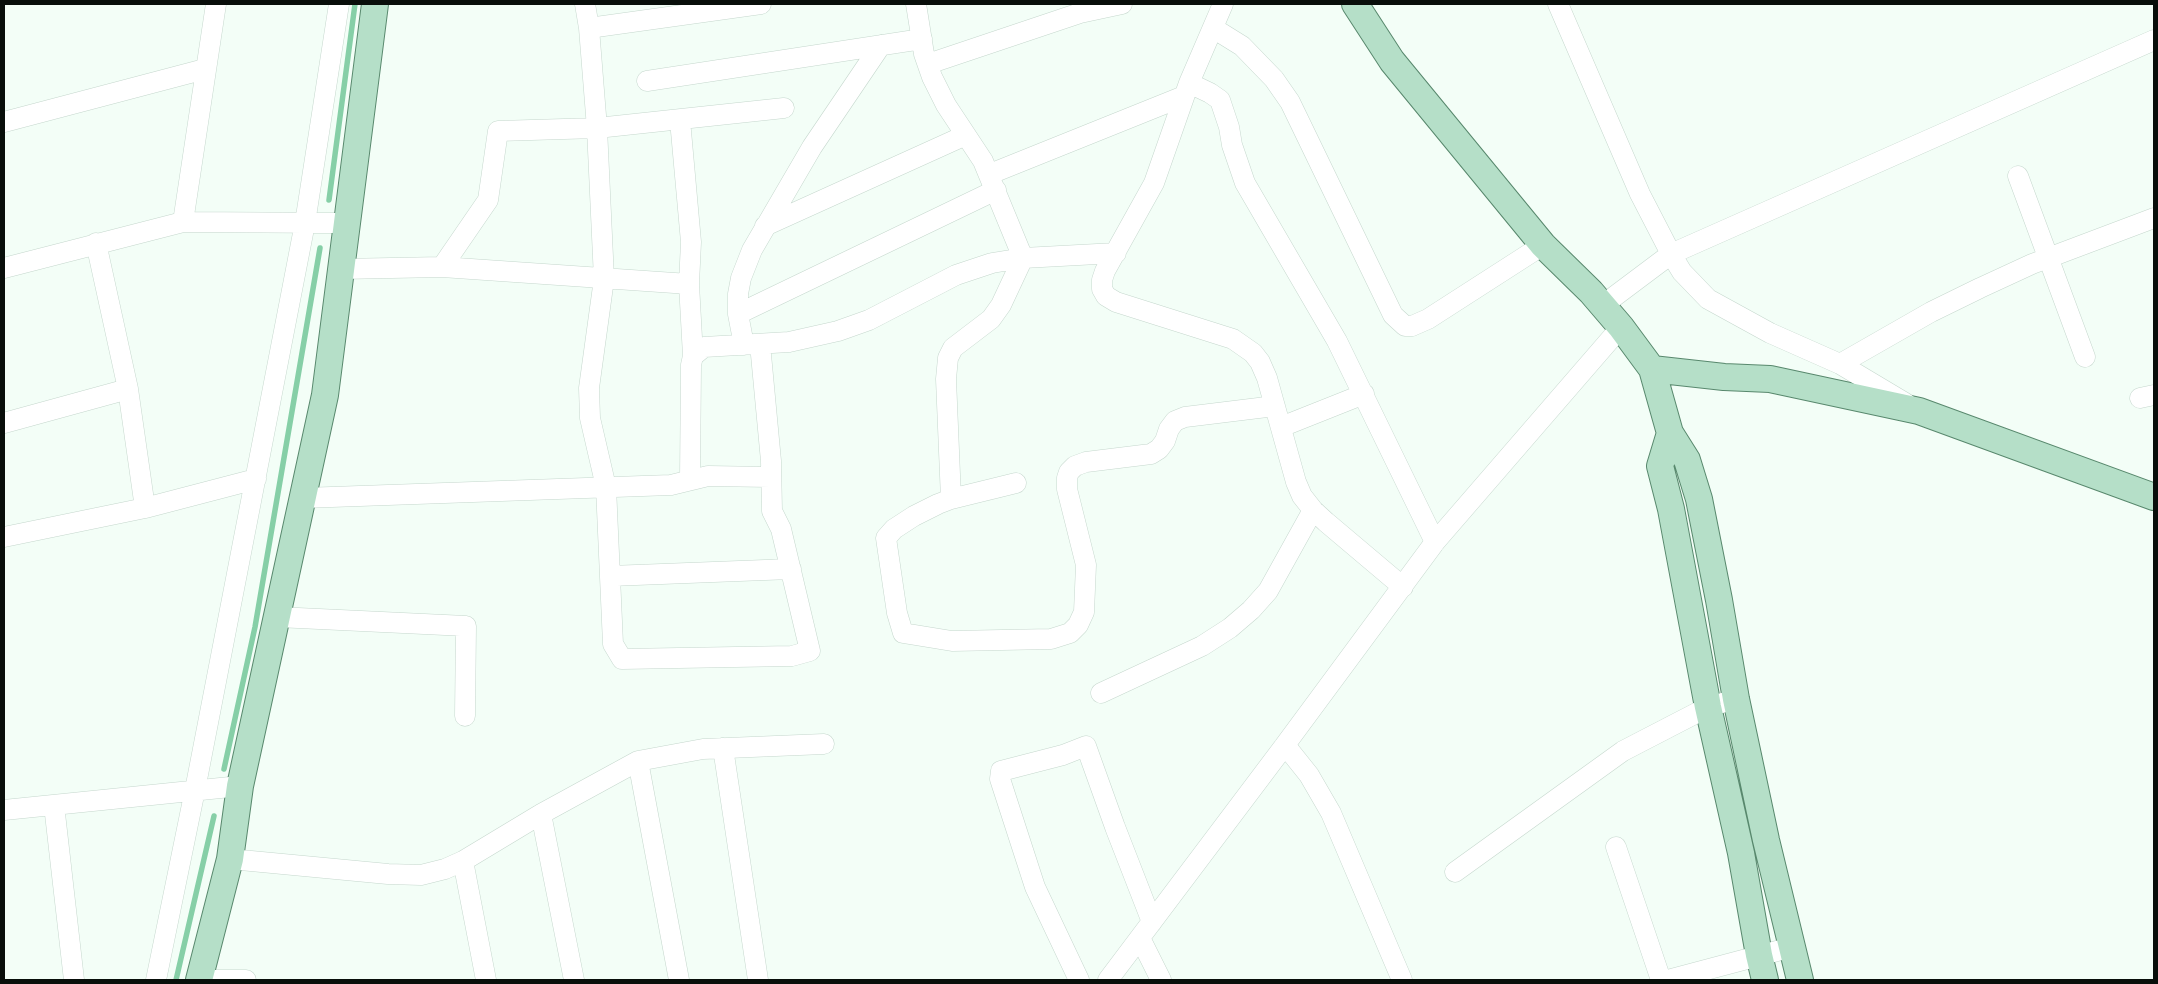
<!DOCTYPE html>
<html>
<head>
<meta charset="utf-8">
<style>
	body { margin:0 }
	#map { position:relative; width:2158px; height:984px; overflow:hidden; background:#f3fef7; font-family:"Public Sans",sans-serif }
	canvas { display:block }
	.frame { position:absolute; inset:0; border:5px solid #080e0a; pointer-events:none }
</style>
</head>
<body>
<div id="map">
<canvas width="2158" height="984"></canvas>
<div class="frame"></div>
</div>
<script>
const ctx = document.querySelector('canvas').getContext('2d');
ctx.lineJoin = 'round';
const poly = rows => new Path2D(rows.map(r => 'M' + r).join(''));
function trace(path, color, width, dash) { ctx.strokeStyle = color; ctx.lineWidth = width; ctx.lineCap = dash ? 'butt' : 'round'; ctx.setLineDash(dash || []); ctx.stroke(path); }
const stream = poly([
	[329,200,355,4],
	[224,769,255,627,320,248],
	[176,980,214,816]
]);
const minor = poly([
	[585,4,589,28],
	[916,4,924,54,932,77,946,105,983,161,1023,258,1001,305,991,319,953,348,948,358,946,379,951,499],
	[1223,4,1189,83,1154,183,1105,271,1102,280,1102,289,1106,296,1116,302,1233,339,1253,353,1260,362,1267,378,1296,482,1302,496,1313,510,1326,522,1403,587],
	[1558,4,1640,194,1671,254,1682,272,1708,299,1770,333,1840,364,1907,404],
	[1213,28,1242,46,1274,79,1290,102,1393,315,1405,326,1412,326,1428,319,1543,245],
	[928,64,1080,13,1122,4],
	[647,81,922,39],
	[1189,83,1210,93,1220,100,1229,127,1232,145,1245,183,1337,341,1435,542],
	[680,120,691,242,689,284,693,356],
	[4,122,205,69],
	[990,174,1184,96],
	[2018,176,2085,357],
	[183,222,216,4],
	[765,226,966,135],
	[96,243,128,389,145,508],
	[442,267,689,284],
	[4,268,183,222,346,223],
	[340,269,442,267,488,200,498,131,597,128,589,28,761,4],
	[1603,305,1671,254,2154,40],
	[738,314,996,190],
	[760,344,771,461,772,511,781,529,810,651,792,656,622,659,613,644,606,487,590,418,589,388,604,279,597,128,784,108],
	[744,345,738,314,738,294,741,278,752,250,812,147,881,45],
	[1840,364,1931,312,1980,288,2032,264,2154,218],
	[2140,398,2154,395],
	[4,423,128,389],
	[1281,427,1364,394],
	[690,480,691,365,693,356,704,347,789,342,838,331,869,320,956,275,992,263,1023,258,1116,253],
	[1016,483,951,499,938,504,914,516,894,529,886,538,897,613,903,633,952,641,1051,639,1070,633,1078,625,1084,612,1086,565,1067,489,1067,478,1069,472,1075,466,1086,462,1151,454,1159,449,1165,441,1169,429,1175,421,1185,417,1275,406],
	[303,498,671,485,708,476,770,477],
	[4,537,145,508,256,479],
	[610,576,791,569],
	[277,617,466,626,465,716],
	[1101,693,1202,646,1230,628,1251,610,1268,591,1313,510],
	[1285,745,1309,775,1331,813,1402,980],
	[723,748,758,980],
	[638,761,679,980],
	[54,805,74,980],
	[4,810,240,786],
	[541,814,574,980],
	[1616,847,1661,980],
	[230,859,388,874,421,875,445,869,463,861,541,814,638,761,703,749,824,744],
	[463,861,486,980],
	[1455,872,1623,751,1708,707,1736,699],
	[1140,938,1161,980],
	[156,980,195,790,305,223,339,4],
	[199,980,246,980],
	[1079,980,1035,887,1000,779,1001,771,1063,755,1086,746,1115,827,1152,922],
	[1108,980,1285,745,1435,542,1621,327],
	[1668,980,1792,947]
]);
const major = poly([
	[1355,4,1392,61,1543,245,1591,292,1621,327,1652,369,1724,377,1770,379,1919,411,2154,497],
	[1652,369,1670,433,1687,460,1699,499,1719,600,1736,699,1766,840,1800,980],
	[1670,433,1660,466,1671,509,1708,707,1741,853,1759,955,1765,980],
	[199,980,230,859,240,786,325,395,375,4]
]);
trace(stream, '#86cfa7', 5.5);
trace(minor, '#c5d7cd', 21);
trace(major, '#58886d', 28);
trace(minor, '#fff', 20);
trace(major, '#b5dfc8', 26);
</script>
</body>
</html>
